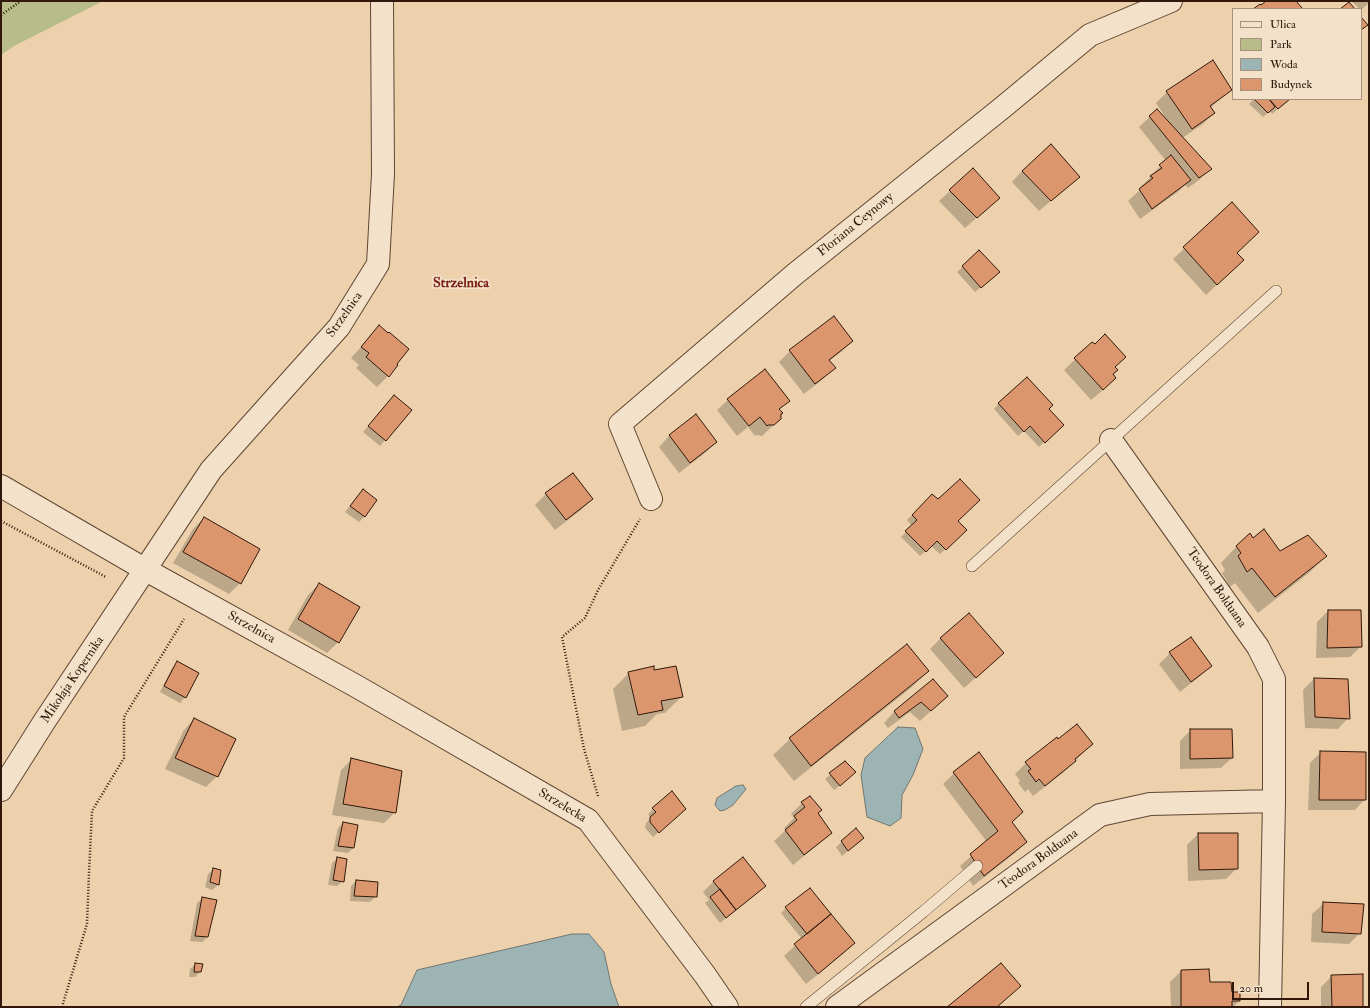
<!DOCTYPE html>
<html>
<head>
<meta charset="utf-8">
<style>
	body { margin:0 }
	#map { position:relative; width:1370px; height:1008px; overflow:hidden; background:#ecd1ac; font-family:"IM FELL Double Pica",serif }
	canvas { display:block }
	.frame { position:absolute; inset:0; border:2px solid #31180b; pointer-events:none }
	.legend { position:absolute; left:1232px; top:8px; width:130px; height:92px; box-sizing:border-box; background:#f3e1c9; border:1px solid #a5917d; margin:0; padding:5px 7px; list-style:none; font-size:12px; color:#31180b }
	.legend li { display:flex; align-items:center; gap:8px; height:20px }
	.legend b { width:20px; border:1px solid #a5917d }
	.scale { position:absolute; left:1232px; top:982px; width:77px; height:18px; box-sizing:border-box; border:2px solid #31180b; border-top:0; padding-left:5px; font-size:12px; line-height:14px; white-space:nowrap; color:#31180b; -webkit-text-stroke:3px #f3e1c9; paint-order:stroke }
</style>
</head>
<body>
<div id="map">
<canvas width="1370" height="1008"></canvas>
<div class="frame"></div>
<ul class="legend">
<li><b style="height:5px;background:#f3e1c9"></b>Ulica</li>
<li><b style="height:11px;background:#b8bc89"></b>Park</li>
<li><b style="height:11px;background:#9db4b5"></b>Woda</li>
<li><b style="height:11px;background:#dc966d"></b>Budynek</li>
</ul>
<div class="scale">20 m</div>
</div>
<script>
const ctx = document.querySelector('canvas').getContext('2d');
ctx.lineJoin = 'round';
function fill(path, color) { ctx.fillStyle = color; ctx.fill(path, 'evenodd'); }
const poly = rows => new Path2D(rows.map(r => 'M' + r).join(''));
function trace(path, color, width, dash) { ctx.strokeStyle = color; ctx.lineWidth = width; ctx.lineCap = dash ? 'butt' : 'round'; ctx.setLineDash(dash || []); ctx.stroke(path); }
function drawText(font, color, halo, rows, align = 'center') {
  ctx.font = font + ' "IM FELL Double Pica",serif'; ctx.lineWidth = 3.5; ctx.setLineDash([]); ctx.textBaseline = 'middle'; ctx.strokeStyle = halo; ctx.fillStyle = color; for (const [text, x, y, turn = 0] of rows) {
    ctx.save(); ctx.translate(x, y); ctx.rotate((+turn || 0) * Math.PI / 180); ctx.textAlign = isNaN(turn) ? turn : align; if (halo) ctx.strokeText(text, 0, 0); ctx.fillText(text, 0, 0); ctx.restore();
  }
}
const green = poly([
	[1,1,103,1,14,46,1,55]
]);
const water = poly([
	[898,727,915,728,923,749,913,775,902,795,901,818,890,826,867,817,861,775,865,758,898,727],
	[743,785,746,789,733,805,725,810,720,811,715,805,717,798,736,786,743,785],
	[572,934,589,934,604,952,611,984,619,1007,397,1007,401,1005,417,970,572,934]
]);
const shadow = poly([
	[1351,1,1369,1,1369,3,1361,10],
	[1231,90,1210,108,1214,113,1203,124,1182,138,1210,169,1199,180,1188,188,1185,185,1179,191,1140,219,1128,201,1141,189,1140,187,1150,178,1149,177,1166,161,1139,127,1157,110,1166,120,1167,120,1156,103,1167,92],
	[1254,99,1268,99,1270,102,1274,99,1290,99,1272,114,1270,111,1263,117,1249,104],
	[1022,171,1079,177,1039,211,1012,182],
	[950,191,987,209,965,228,939,201],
	[1232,204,1232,271,1206,295,1173,259],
	[979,252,999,272,975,292,957,272],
	[379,327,388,376,377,387,356,368,359,365,351,358],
	[852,341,841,352,829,361,834,368,823,379,804,394,779,362,790,351],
	[1092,343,1114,367,1112,375,1104,389,1091,400,1064,370],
	[728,400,789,401,779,410,780,419,762,436,757,435,755,436,748,427,737,436,717,410],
	[389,402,411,410,380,446,363,432],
	[999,403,1048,409,1057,430,1039,447,1024,431,1018,436,994,409],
	[695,416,716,442,705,453,679,473,659,447,669,436],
	[572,474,592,499,581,510,555,530,535,505,546,494],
	[363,490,375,500,364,517,359,522,345,512],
	[932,495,966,530,940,554,931,546,920,556,901,537,912,526,907,520],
	[204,518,240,583,229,594,173,563,193,529],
	[1253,539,1279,552,1326,556,1310,572,1258,613,1235,583,1230,587,1222,573,1225,570,1221,563,1237,546],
	[319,584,338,642,327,653,288,630,308,595],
	[1328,611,1361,646,1350,657,1316,658,1317,622],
	[941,638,992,663,964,688,930,649],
	[907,645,928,671,912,687,794,781,773,755,790,739],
	[1170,653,1211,665,1200,676,1180,692,1159,664],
	[177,663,198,673,185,697,180,703,160,692,172,668],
	[654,671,682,696,665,713,657,714,645,726,622,731,613,689,629,673],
	[1314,679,1348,718,1338,729,1305,728,1303,690],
	[933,680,935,707,920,721,910,712,888,728,884,723,894,712],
	[194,719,217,776,206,787,165,769,184,730],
	[1191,730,1232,758,1221,768,1180,769,1180,741],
	[1058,740,1092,744,1064,772,1033,796,1028,789,1025,792,1018,783,1020,781,1015,774,1026,763],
	[1321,752,1365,799,1355,810,1308,810,1310,763],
	[978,754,1011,822,1026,842,1015,853,973,886,960,866,987,842,943,784,954,773],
	[352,759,395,812,384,823,332,815,341,770],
	[845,763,849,778,834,790,825,779],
	[802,803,817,814,831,833,820,843,793,865,774,841,786,830,784,828,794,818,791,814],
	[653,809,685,809,653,837,645,828,646,823,651,818,648,814],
	[343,823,357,826,353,848,348,853,333,851,338,828],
	[1198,834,1237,868,1226,879,1188,881,1187,845],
	[863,838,842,856,836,847,842,842],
	[338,858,343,881,337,886,328,885,332,863],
	[214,869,220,871,218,885,212,890,205,887,208,874],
	[356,881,376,896,370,902,350,901,351,886],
	[714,881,765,885,754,896,720,923,705,903,709,900,703,892],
	[203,898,207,937,202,942,190,941,197,903],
	[1323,904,1360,933,1349,944,1311,942,1312,914],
	[786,908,854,943,843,954,806,984,784,956,802,939,781,913],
	[195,964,200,972,195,977,189,977,190,969],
	[1181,971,1231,993,1239,993,1239,1001,1233,1007,1171,1007,1170,982],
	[1332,976,1362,1007,1321,1007,1321,987]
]);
const building = poly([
	[1266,1,1296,1,1303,9,1253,9,1260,4,1261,5,1266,1],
	[1349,2,1355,9,1340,9,1349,2],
	[1361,17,1368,25,1361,30,1361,17],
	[1213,60,1232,90,1210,106,1215,113,1192,129,1166,91,1213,60],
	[1254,99,1269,99,1275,107,1268,113,1254,99],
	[1272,99,1290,99,1278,109,1270,100,1272,99],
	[1157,109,1212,169,1199,178,1149,116,1157,109],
	[1051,144,1080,177,1051,201,1022,171,1051,144],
	[1171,155,1191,180,1152,209,1139,189,1153,178,1150,176,1162,168,1159,165,1171,155],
	[973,168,1000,198,977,218,949,190,973,168],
	[1232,202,1259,232,1237,253,1244,260,1217,285,1183,247,1232,202],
	[979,250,1000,272,981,288,962,266,979,250],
	[834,316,853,341,829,360,836,368,815,384,789,350,834,316],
	[379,325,388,333,389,332,409,349,397,364,398,365,389,377,366,357,369,353,361,347,379,325],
	[1105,334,1126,357,1115,367,1118,370,1113,374,1116,378,1103,390,1074,358,1092,342,1095,344,1105,334],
	[765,369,790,401,779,409,783,413,781,414,781,419,774,425,768,425,767,426,760,417,749,426,727,399,765,369],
	[1027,377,1053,405,1049,409,1064,425,1045,443,1030,426,1024,432,998,403,1027,377],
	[394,395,412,410,386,441,368,426,394,395],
	[696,414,717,442,690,463,669,435,696,414],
	[573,473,593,499,566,520,545,493,573,473],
	[960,479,980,500,958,521,967,530,946,550,937,541,926,552,905,531,917,520,912,515,932,494,938,499,960,479],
	[363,489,377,500,365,517,350,506,363,489],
	[204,517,260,549,241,584,183,552,204,517],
	[1264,529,1280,551,1308,535,1327,556,1275,597,1252,568,1247,572,1238,556,1241,553,1236,546,1250,533,1253,538,1264,529],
	[319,583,360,607,339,643,298,619,319,583],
	[1328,610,1361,610,1362,647,1327,648,1328,610],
	[969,613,1004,653,976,678,940,638,969,613],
	[1191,637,1212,666,1191,682,1169,652,1191,637],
	[907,644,929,671,811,766,789,738,907,644],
	[177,661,199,673,186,698,164,686,177,661],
	[654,666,654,670,676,666,683,697,661,701,663,710,638,715,628,672,654,666],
	[1314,678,1348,679,1350,719,1315,717,1314,678],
	[933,679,948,696,931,711,921,702,899,718,894,711,933,679],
	[194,718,236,739,218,777,175,758,194,718],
	[1077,724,1093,744,1075,759,1076,761,1045,786,1039,779,1036,782,1028,771,1031,769,1025,762,1057,737,1058,739,1077,724],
	[1190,729,1232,729,1233,758,1190,759,1190,729],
	[1320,751,1366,752,1366,800,1319,800,1320,751],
	[979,752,1023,812,1012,822,1027,842,984,876,970,854,998,831,953,772,979,752],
	[351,758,402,771,396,813,343,804,351,758],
	[845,761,856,772,840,786,829,773,845,761],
	[672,791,686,809,659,833,650,822,650,817,656,812,652,808,672,791],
	[810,796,822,810,818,813,832,833,804,855,785,830,797,820,794,816,805,807,801,802,810,796],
	[343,822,358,825,354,848,338,846,343,822],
	[856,828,864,838,848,851,841,841,856,828],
	[1198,833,1238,833,1238,869,1199,870,1198,833],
	[337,857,347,859,344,882,333,880,337,857],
	[743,857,766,886,736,910,713,881,743,857],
	[213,868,221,870,219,885,210,882,213,868],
	[356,880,378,882,377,897,354,896,356,880],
	[810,888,831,914,807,934,785,907,810,888],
	[720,889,736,910,726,918,710,897,720,889],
	[202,897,217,900,208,937,195,936,202,897],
	[1323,902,1364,904,1361,934,1322,932,1323,902],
	[831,914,855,943,818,974,794,944,831,914],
	[195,963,203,964,201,972,194,972,195,963],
	[1001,963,1021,986,997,1007,947,1007,1001,963],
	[1209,969,1210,982,1231,982,1232,992,1240,992,1240,1001,1232,1001,1232,1007,1181,1007,1181,970,1209,969],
	[1363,974,1363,1007,1332,1007,1331,975,1363,974]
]);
const path = poly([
	[1,15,21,1],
	[1,521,106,577],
	[598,796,584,749,562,637,585,618,598,590,640,519],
	[62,1007,87,924,89,873,92,811,124,758,124,717,184,619]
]);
const lane = poly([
	[972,566,1276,291],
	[806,1007,923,912,977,866]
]);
const street = poly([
	[1111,440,1258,647,1274,679,1274,801,1270,1007],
	[1,486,146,570,356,686,588,820,705,975,727,1007],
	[651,499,620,424,795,274,1002,108,1090,35,1171,1],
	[1,790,44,722,211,470,339,327,378,264,383,174,382,1],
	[837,1007,1100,815,1150,804,1274,801]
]);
const streetNames = [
	["Floriana Ceynowy",856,225,-39],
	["Strzelnica",345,315,-55],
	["Teodora Bolduana",1216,588,55],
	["Strzelnica",251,628,29],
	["Mikołaja Kopernika",73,680,-56],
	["Strzelecka",562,806,31],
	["Teodora Bolduana",1039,860,-36]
];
const neighbourhoodNames = [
	["Strzelnica",461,284]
];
fill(green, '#b8bc89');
fill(water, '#9db4b5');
trace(water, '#727671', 1);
fill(shadow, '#0003');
fill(building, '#dc966d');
trace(building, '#31180b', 1);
trace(lane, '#604633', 12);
trace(street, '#604633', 24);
trace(path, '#31180b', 2.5, [1, 2]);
trace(lane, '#f3e1c9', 11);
trace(street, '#f3e1c9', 22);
drawText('13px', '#31180b', '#f3e1c9', streetNames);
drawText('bold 14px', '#7a1f14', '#f3e1c9', neighbourhoodNames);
</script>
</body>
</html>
